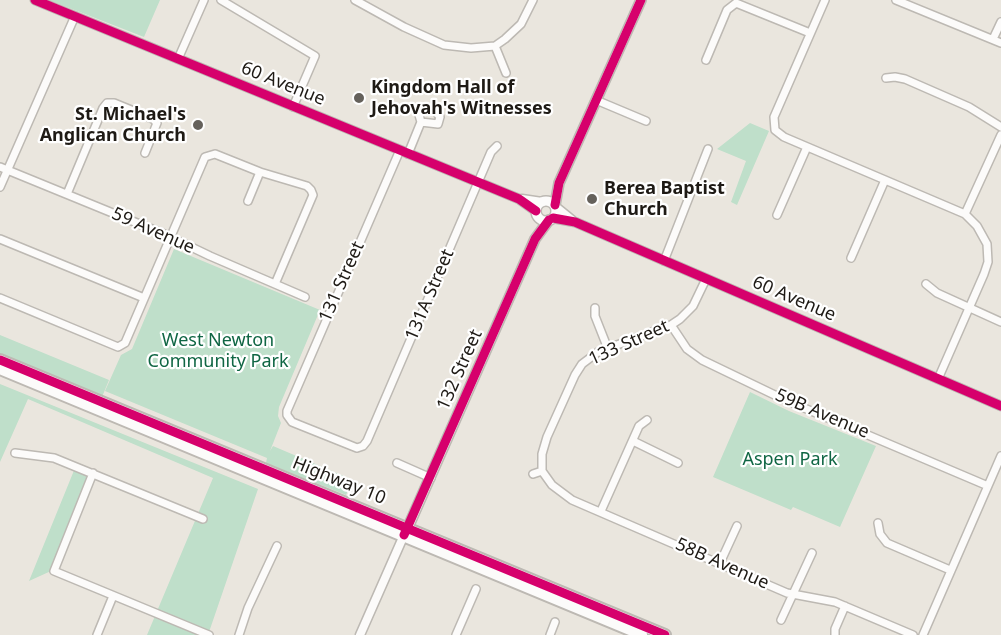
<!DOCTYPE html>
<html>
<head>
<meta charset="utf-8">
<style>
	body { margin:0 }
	canvas { display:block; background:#eae6de }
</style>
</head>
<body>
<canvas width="1001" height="635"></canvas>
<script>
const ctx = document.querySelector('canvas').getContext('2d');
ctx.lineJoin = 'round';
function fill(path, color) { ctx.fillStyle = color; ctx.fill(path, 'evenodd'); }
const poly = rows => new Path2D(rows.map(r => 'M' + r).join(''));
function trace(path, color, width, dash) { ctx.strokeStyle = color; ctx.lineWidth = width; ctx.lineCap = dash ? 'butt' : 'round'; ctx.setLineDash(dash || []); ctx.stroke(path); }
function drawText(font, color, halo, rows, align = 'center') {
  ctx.font = font + ' "Noto Sans",sans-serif'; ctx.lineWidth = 4.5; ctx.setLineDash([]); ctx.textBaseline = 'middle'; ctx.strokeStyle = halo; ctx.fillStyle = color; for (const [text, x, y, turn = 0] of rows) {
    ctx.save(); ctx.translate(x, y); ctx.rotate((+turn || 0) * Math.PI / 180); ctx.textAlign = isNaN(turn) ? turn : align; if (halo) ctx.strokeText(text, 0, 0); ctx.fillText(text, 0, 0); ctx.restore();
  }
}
const green = poly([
	[49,0,160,0,144,37],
	[750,123,769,131,737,205,731,202,746,161,717,149],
	[174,249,320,310,279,407,278,416,281,423,270,451,273,446,353,480,346,495,266,463,267,458,105,391,121,355,132,349],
	[0,335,109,380,102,397,0,354],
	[0,384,258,489,208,635,147,635,213,478,28,399,0,462],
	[750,392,789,411,876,446,840,527,793,507,791,510,713,477],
	[75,468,90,474,51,571,29,581]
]);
const minor = poly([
	[221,0,315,56,293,107],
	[355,0,404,27,444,45,471,48,495,46,505,39,521,24,533,0],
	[825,0,774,117,775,130,784,137,965,214,977,226,987,244,988,262,984,274,938,379],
	[896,0,1001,43],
	[993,39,1001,22],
	[495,46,506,73],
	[178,59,204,0],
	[706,60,727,10,736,3,810,33],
	[886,78,895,77,905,79,969,107,1001,127],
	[596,100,646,121],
	[400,150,287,411,287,415,292,422,357,448,363,446,367,441,491,152,497,146],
	[408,154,421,122,419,115,422,111,424,109,435,111,440,117,438,124,421,122],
	[0,167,164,234,210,256,305,297],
	[0,187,75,16],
	[67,194,103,108,107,103,114,103,153,119,157,123,145,153],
	[248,201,260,172],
	[965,214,1001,135],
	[777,215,807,147],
	[0,239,144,298],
	[851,258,885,180],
	[664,261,708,149],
	[926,284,937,293,1001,322],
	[0,298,118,347,125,343,205,157,215,154,260,172,307,186,311,190,313,195,275,284],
	[595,308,595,316,608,349],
	[671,325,687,349,702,360,783,399,988,486],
	[633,441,678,463],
	[15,453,54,458,203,519],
	[397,463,431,478],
	[542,471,552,485,572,500,787,593,835,602,913,635],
	[93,473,54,571,209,635],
	[533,474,542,471,542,454,547,437,575,375,582,364,598,352,671,325,680,319,693,306,706,279],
	[601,511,639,426,647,420],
	[878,523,880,534,887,543,950,570],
	[720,563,737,526],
	[781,620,812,553],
	[97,635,113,596],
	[239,635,248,608,277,546],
	[456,635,476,589],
	[550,635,555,622],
	[835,635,835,629,845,606],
	[923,635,1001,456]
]);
const tertiary = poly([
	[35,0,519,199,536,211],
	[522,199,542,202],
	[556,207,572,220],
	[553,218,575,222,1001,406],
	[360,635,404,535]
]);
const secondary = poly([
	'536 211a10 10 0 1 1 20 0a10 10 0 1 1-20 0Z',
	[555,205,559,183,641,0],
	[405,534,535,239,549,220]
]);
const trunk = poly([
	[0,360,665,635],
	[0,369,642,635]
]);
const cycleway = poly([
	[35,0,519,199,536,211],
	[555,205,559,183,641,0],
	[553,218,575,222,1001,406],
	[0,360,665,635],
	[404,535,535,239,549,220]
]);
const markers = [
	[359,98,6,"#65615b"],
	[198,125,6,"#65615b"],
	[592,199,6,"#65615b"]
];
const streetNames = [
	["60 Avenue",283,84,22],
	["59 Avenue",153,231,24],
	["131 Street",342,282,-66],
	["131A Street",430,295,-67],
	["60 Avenue",794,299,23],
	["133 Street",629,343,-24],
	["132 Street",460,370,-66],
	["59B Avenue",822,414,23],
	["Highway 10",339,481,22],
	["58B Avenue",722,564,24]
];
const poiNames = [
	["Kingdom Hall of",371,88],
	["Jehovah's Witnesses",371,109],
	["St. Michael's",186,115,"right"],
	["Anglican Church",186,136,"right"],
	["Berea Baptist",604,189],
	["Church",604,210]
];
const parkNames = [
	["West Newton",218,341],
	["Community Park",218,362],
	["Aspen Park",790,460]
];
fill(green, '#bfdfca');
trace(minor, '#bdb9b3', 10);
trace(tertiary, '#bdb9b3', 11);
trace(secondary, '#bdb9b3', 12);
trace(trunk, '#bdb9b3', 14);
trace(minor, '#fcfbfa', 7);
trace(tertiary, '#fcfbfa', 8);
trace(secondary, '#fcfbfa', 9);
trace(trunk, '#fcfbfa', 10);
trace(cycleway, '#d6006c', 9);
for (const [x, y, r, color] of markers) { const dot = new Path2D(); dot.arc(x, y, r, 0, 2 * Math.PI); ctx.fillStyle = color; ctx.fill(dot); trace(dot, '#fff', 2); }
drawText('18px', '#1e1a15', '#fff', streetNames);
drawText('bold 18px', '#1e1a15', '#fff', poiNames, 'left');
drawText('18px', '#106644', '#fff', parkNames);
</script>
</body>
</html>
